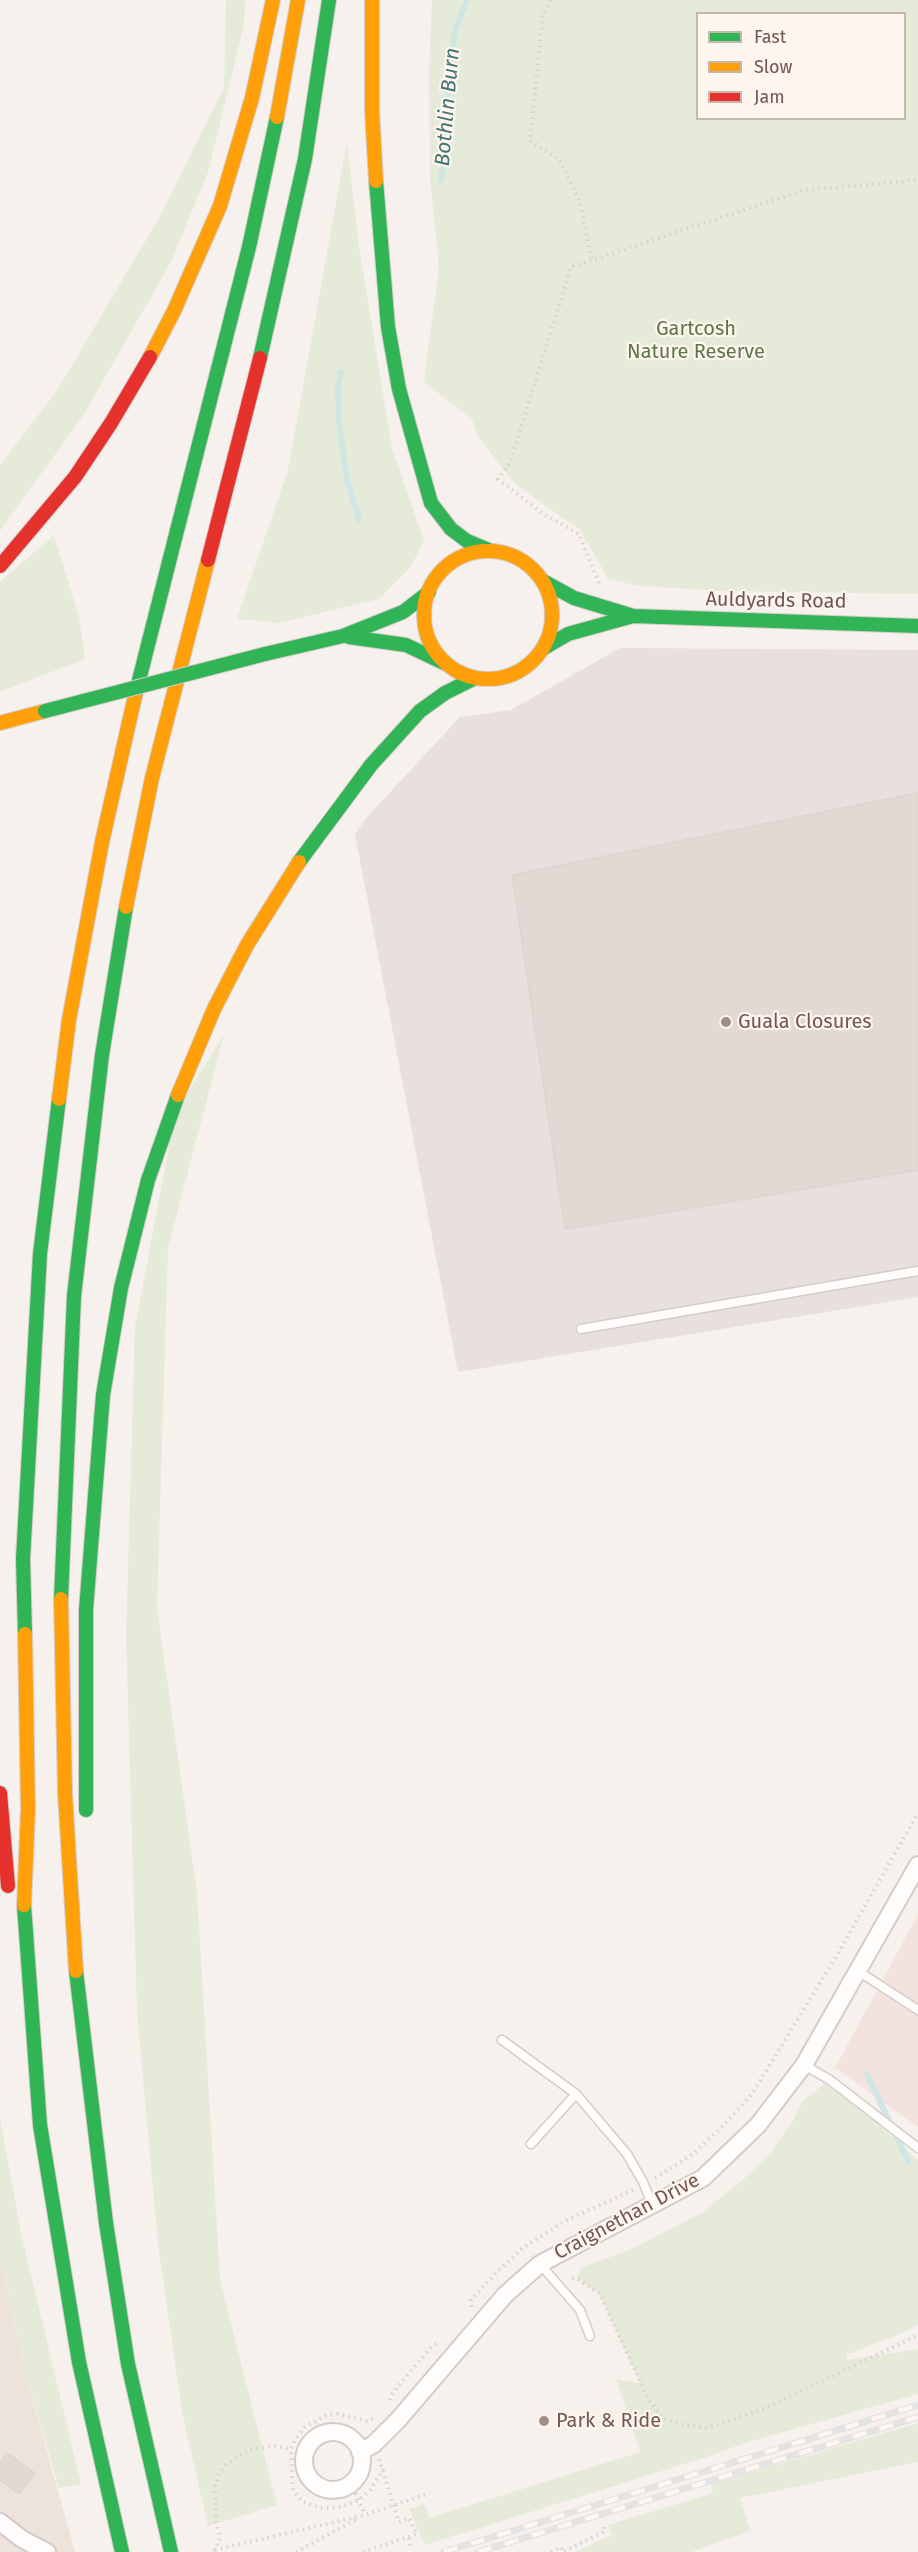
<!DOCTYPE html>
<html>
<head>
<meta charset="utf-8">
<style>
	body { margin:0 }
	#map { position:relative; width:918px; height:2552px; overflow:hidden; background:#f6f1ed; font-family:"Fira Sans",sans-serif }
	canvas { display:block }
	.legend { position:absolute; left:696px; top:12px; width:210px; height:108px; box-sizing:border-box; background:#fdf5ee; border:2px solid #c5b6ae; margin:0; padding:8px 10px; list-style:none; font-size:18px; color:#71574f }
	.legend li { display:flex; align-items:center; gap:12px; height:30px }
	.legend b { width:30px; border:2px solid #c5b6ae }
</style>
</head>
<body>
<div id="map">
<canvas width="918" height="2552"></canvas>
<ul class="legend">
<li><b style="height:8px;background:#30b455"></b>Fast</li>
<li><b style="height:8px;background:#ff9f0a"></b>Slow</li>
<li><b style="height:8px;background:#e5322d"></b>Jam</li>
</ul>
</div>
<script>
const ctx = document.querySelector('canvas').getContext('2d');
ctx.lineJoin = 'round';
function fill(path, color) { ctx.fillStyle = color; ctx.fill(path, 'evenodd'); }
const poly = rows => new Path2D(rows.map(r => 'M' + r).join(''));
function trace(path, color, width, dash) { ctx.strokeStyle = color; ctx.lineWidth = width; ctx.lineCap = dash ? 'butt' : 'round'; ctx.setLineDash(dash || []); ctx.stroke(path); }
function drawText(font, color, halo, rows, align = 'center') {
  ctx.font = font + ' "Fira Sans",sans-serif'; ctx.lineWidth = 4.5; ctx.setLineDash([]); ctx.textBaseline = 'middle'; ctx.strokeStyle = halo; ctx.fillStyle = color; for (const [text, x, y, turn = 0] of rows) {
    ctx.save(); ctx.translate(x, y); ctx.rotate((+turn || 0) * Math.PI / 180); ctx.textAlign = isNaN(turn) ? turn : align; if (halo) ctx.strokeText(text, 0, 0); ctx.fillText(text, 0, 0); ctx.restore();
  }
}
const residential = poly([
	[0,2254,27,2380,75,2552,0,2552]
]);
const commercial = poly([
	[918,1914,918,2127,835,2068]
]);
const industrial = poly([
	[620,648,918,650,918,1297,458,1372,355,834,367,817,460,717,511,710]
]);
const green = poly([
	[226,0,245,0,244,25,208,172,171,262,84,414,0,531,0,465,56,392,159,218,224,87],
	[432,0,918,0,918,594,722,591,641,586,609,580,580,530,515,484,477,435,472,419,424,382,439,266,430,180,429,72],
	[698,14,904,14,904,118,698,118],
	[347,141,359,247,392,448,424,541,410,568,379,599,280,623,237,619,288,470],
	[54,535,79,617,85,659,0,692,0,582],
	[224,1034,168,1248,157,1608,197,1893,220,2280,277,2505,208,2526,182,2412,158,2244,137,2012,126,1635,135,1327,175,1114],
	[830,2080,918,2160,918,2324,908,2331,847,2354,847,2360,918,2349,918,2394,748,2442,707,2457,425,2545,409,2509,424,2504,429,2518,640,2452,616,2379,640,2383,599,2293,577,2279,581,2268,636,2247,703,2212,747,2176,770,2153,791,2124,803,2100],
	[0,2118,21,2233,81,2484,59,2488,27,2380,0,2254],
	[918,2423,918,2462,740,2498,750,2531,691,2552,575,2552,612,2535,608,2525,713,2493,711,2484]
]);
const stream = poly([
	[441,180,450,127,447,87,455,30,467,0],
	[341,372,338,389,339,423,347,480,359,519],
	[867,2074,908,2161]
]);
const building = poly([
	[918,793,918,1170,565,1229,512,875,918,793],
	[7,2453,35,2473,19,2494,0,2480,0,2462,7,2453]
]);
const path = poly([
	[551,0,543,14,530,141,559,159,580,202,592,261],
	[599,583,579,534,542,513,498,479,510,463,571,267,804,190,918,180],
	[655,2178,693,2154,723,2126,752,2094,837,1955,918,1813],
	[572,2278,577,2279,599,2293,649,2400,664,2419,685,2425,708,2428,768,2407,918,2335],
	[472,2307,471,2300,496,2273,524,2247,567,2220,633,2190],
	[390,2400,391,2395,432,2346,439,2343],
	[373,2419,367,2421,338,2414,327,2415,305,2427,296,2438,291,2449,293,2490,302,2501,320,2508,341,2507,359,2500,370,2490,383,2469],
	[351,2482,365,2515],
	[409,2538,411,2548],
	[215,2550,365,2515,427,2494],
	[214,2551,220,2538,216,2521,215,2486,219,2474,227,2464,248,2450,275,2446,291,2449],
	[296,2552,359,2518],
	[363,2552,417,2534,409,2518,399,2522,379,2459],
	[551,2552,561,2547,563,2552,605,2531,604,2527]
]);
const lane = poly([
	[581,1329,918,1271],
	[858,1971,918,2010],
	[502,2040,576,2094,627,2154,643,2182,652,2204],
	[804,2065,830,2080,918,2148],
	[531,2144,576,2094],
	[540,2264,580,2310,590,2336]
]);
const street = poly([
	'304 2461a29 29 0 1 1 58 0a29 29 0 1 1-58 0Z',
	[360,2452,374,2444,398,2420,505,2295,540,2264,703,2178,758,2125,804,2065,918,1865],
	[0,2522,22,2539,47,2552]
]);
const fast = poly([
	[376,181,388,327,399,389,431,503,451,529,467,541,491,551],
	[260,358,305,159,329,0],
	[543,581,574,598,633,616,918,626],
	[349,637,406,645,444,663],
	[544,648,568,634,633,616],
	[265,654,343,636,403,612,429,592],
	[135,696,249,247,277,117],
	[299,862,371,765,420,711,445,693,475,678],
	[61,1599,74,1296,102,1055,126,907],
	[25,1634,23,1559,40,1254,59,1099],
	[86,1810,86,1610,103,1395,121,1288,148,1180,178,1095],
	[24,1905,40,2125,79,2362,122,2552],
	[76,1971,106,2223,128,2364,171,2552]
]);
const slow = poly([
	[372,0,372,110,376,181],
	[277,117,298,0],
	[150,357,174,311,220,206,252,98,273,0],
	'424 615a64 64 0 1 1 128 0a64 64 0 1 1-128 0Z',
	[0,723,45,711],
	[126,907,152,778,208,560],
	[178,1095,214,1009,247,945,299,862],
	[59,1099,69,1020,102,842,135,696],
	[61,1599,65,1793,76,1971],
	[24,1905,28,1809,25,1634]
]);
const jam = poly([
	[208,560,260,358],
	[0,566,75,477,111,423,150,357],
	[0,1793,8,1886]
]);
const rail = poly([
	[444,2552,918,2405],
	[478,2552,918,2417]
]);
const fastBridge = poly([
	[45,711,265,654]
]);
const markers = [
	[726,1022,6,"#a08d86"],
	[544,2421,6,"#a08d86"]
];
const parkNames = [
	["Gartcosh",696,329],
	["Nature Reserve",696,352]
];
const streetNames = [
	["Auldyards Road",776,601,1],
	["Craignethan Drive",627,2217,-28]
];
const poiNames = [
	["Guala Closures",738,1022],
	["Park & Ride",556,2421]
];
const waterNames = [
	["Bothlin Burn",448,107,-85]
];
fill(residential, '#eee3db');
fill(commercial, '#f3e3df');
fill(industrial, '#e7e0dc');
fill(green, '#e6ebd9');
trace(stream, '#d0e6e5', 6);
fill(building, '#e2d9d4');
trace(building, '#ded4cf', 1.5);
trace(lane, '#d3ccc8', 11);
trace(street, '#d3ccc8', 20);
trace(fast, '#d5cdc9', 16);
trace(slow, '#d5cdc9', 16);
trace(jam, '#d5cdc9', 16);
trace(path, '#d9d1cf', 4, [1.5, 4.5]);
trace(lane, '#fefdfc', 8);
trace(street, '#fefdfc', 16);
trace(fast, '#30b455', 14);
trace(slow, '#ff9f0a', 14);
trace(jam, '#e5322d', 14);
trace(rail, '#e4e3e4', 7);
trace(rail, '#fdf5ee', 4.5, [14]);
trace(fastBridge, '#d5cdc9', 16, []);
trace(fastBridge, '#30b455', 14);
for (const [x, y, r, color] of markers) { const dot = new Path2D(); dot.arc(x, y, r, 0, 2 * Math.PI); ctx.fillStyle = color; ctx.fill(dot); trace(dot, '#fdf5ee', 2); }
drawText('20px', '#5c7648', '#fdf5ee', parkNames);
drawText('20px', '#71574f', '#fdf5ee', streetNames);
drawText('20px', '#71574f', '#fdf5ee', poiNames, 'left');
drawText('italic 21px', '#447375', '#fdf5ee', waterNames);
</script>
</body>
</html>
